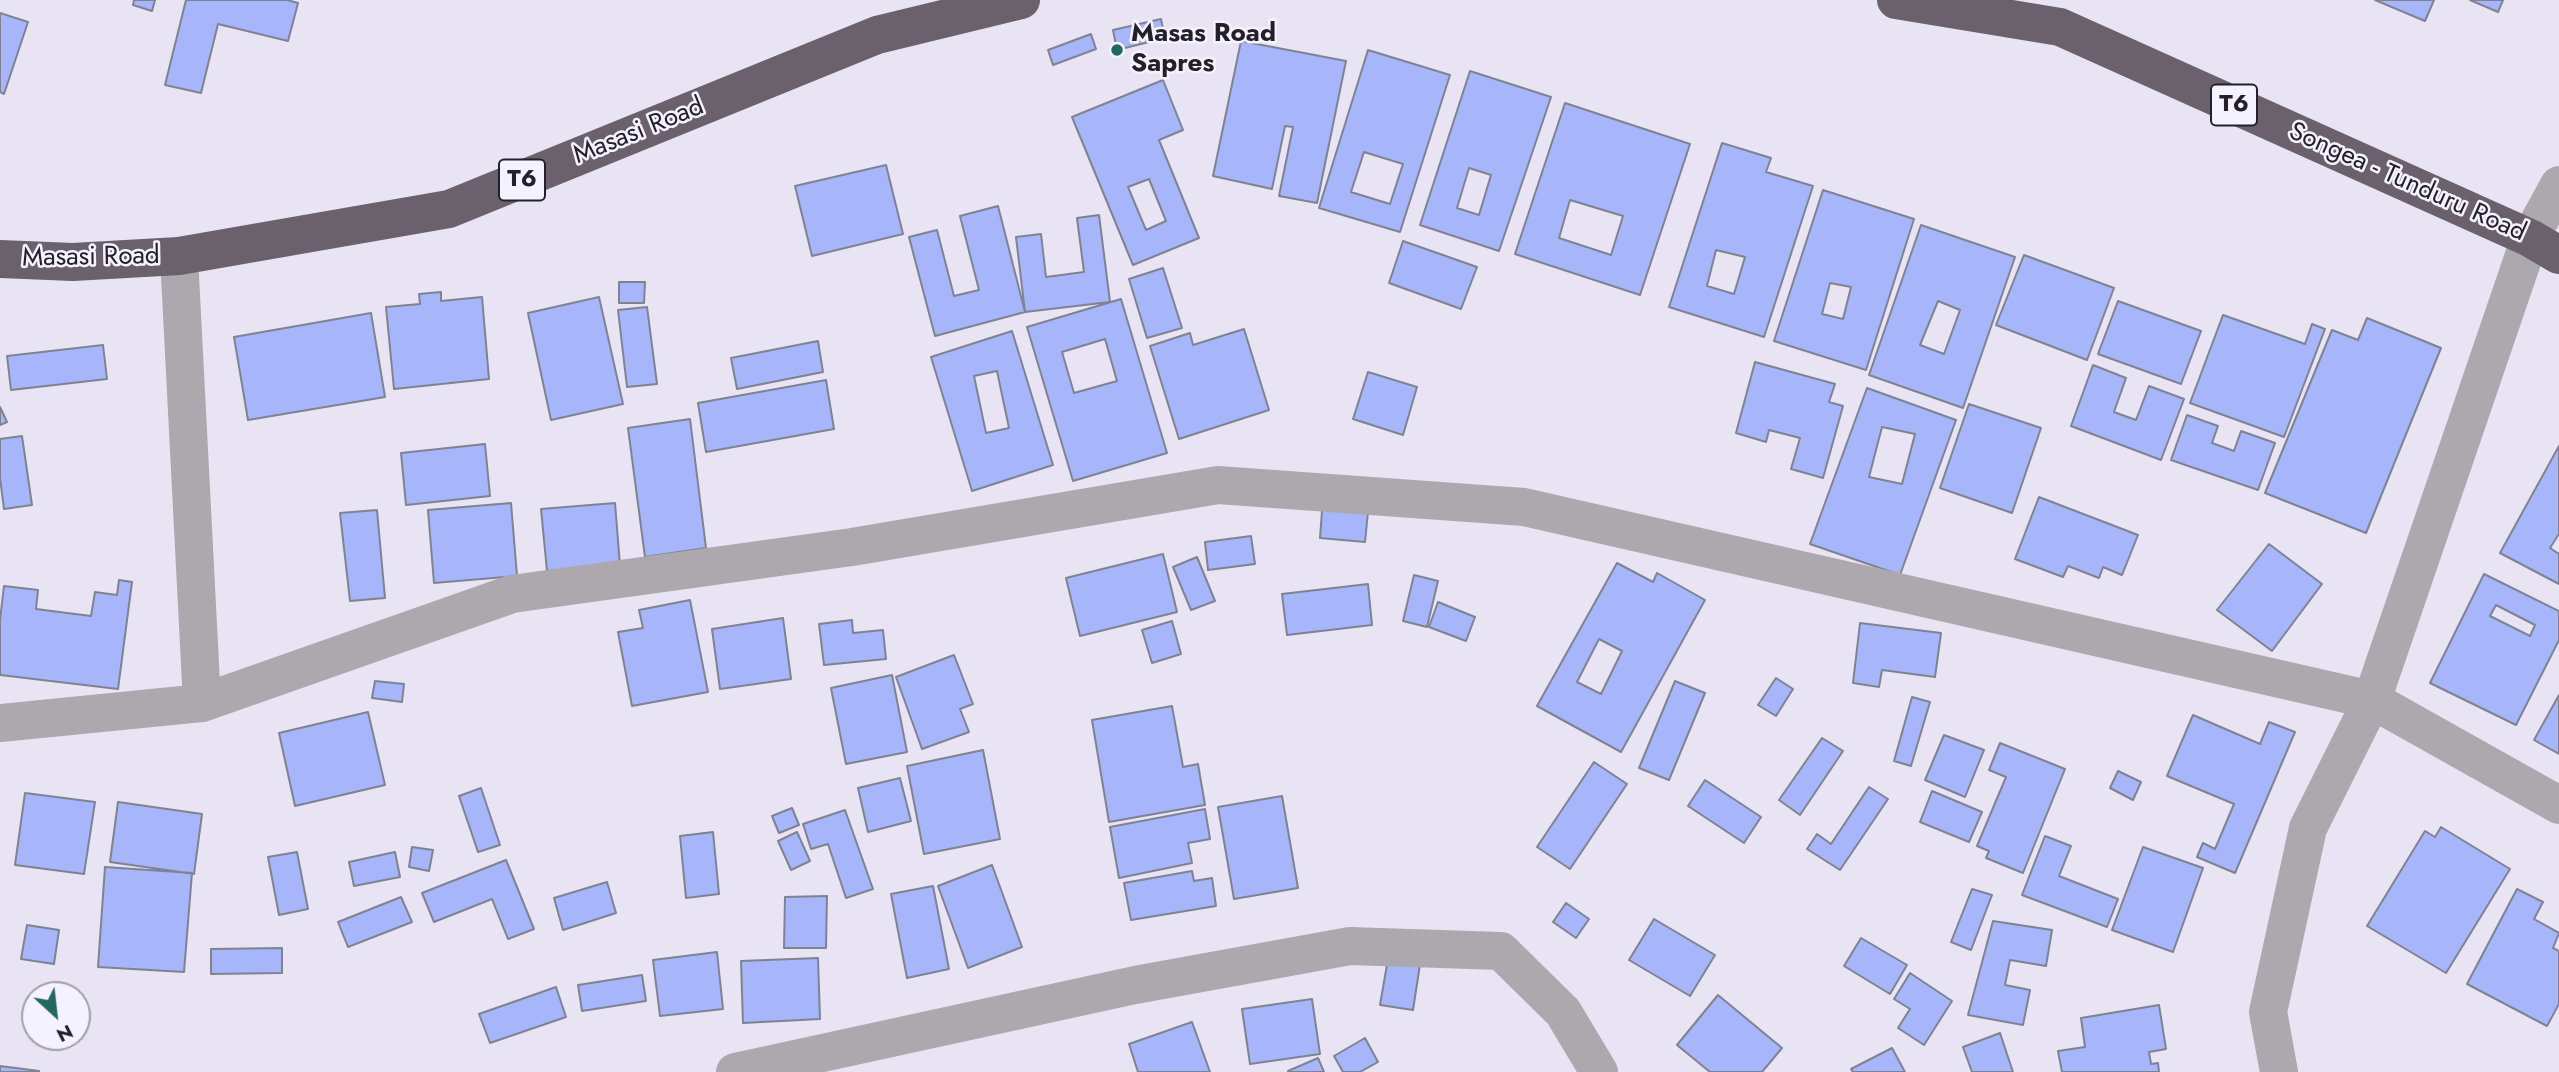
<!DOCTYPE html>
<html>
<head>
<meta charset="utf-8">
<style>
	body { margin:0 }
	#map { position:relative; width:2559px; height:1072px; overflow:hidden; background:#e8e4f4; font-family:Jost,sans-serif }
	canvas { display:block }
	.north { position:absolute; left:21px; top:981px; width:70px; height:70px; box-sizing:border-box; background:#f5f2ff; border:2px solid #a19ea9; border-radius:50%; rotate:153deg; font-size:19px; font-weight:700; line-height:28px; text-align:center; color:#232127 }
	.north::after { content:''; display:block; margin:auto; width:24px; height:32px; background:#216960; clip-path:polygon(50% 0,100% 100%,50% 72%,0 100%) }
</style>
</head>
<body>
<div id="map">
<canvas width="2559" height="1072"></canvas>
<div class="north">N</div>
</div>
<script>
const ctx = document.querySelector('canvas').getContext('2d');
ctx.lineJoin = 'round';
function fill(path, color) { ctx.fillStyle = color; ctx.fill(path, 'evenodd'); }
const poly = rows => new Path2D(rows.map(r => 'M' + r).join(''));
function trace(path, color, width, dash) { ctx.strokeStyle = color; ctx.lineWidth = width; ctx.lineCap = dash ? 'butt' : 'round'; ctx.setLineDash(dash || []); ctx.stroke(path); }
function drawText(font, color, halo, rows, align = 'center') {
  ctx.font = font + ' Jost,sans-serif'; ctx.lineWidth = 5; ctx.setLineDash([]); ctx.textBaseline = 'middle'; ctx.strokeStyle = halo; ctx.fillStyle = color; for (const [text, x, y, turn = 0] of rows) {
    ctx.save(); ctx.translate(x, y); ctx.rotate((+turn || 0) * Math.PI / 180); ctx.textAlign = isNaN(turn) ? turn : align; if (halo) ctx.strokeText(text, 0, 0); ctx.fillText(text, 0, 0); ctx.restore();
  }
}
const building = poly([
	[134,0,155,0,152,11,133,5,134,0],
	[186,0,287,0,298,3,288,41,218,24,201,93,165,85,186,0],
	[2375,0,2434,0,2425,21,2375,0],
	[2470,0,2503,0,2498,12,2470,0],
	[0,13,28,22,4,94,0,92,0,13],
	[1161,19,1165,38,1117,50,1113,30,1161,19],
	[1091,34,1096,49,1053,65,1048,50,1091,34],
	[1241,41,1346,61,1317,203,1279,196,1293,127,1285,126,1272,189,1213,176,1241,41],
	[1368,50,1450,75,1400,232,1319,208,1368,50],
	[1364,152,1403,164,1390,204,1351,192,1364,152],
	[1470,71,1551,97,1499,251,1420,225,1470,71],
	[1469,168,1491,175,1479,215,1457,208,1469,168],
	[1163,80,1183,130,1159,140,1199,238,1133,265,1072,117,1163,80],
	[1149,179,1166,221,1146,230,1128,187,1149,179],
	[1565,103,1690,144,1640,295,1515,254,1565,103],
	[1570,200,1623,216,1611,255,1559,238,1570,200],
	[1722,143,1771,158,1766,172,1813,186,1764,337,1669,307,1722,143],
	[1716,250,1745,257,1734,294,1707,286,1716,250],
	[886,165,903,234,812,256,795,186,886,165],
	[1823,190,1914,219,1866,370,1774,341,1823,190],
	[1830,283,1851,287,1843,319,1822,314,1830,283],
	[998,206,1025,312,935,336,909,237,937,230,954,296,979,290,960,216,998,206],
	[1099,215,1110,302,1025,312,1016,237,1041,234,1046,277,1084,272,1077,218,1099,215],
	[1921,225,2015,257,1963,408,1869,375,1921,225],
	[1938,301,1960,310,1944,354,1920,345,1938,301],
	[1403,241,1477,267,1461,309,1389,283,1403,241],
	[2024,255,2114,288,2087,360,1996,325,2024,255],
	[1163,268,1182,328,1147,338,1129,279,1163,268],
	[619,282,645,282,644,303,619,303,619,282],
	[441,292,441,301,482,297,489,379,394,389,386,307,420,304,419,294,441,292],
	[599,297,623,404,551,420,528,313,599,297],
	[1121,299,1167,453,1073,481,1027,327,1121,299],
	[1105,339,1117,381,1074,393,1062,352,1105,339],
	[2118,301,2201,331,2181,384,2098,354,2118,301],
	[647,307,657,384,627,387,618,310,647,307],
	[371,313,385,397,248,420,234,337,371,313],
	[2223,315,2305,344,2312,324,2325,329,2284,437,2190,403,2223,315],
	[2367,318,2441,348,2366,533,2265,493,2332,330,2358,340,2367,318],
	[1244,329,1269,410,1179,439,1150,346,1190,333,1193,345,1244,329],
	[1012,331,1053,465,972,491,931,357,1012,331],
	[997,371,1009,428,986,433,974,376,997,371],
	[818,341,823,372,737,389,731,358,818,341],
	[103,345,107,379,11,390,7,356,103,345],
	[1755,362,1835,384,1829,402,1843,406,1823,478,1791,469,1800,438,1769,430,1766,442,1736,433,1755,362],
	[2093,365,2126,378,2114,412,2136,420,2149,386,2184,399,2161,460,2071,426,2093,365],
	[1368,372,1417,387,1403,435,1353,419,1368,372],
	[826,380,834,429,706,452,698,403,826,380],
	[1867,388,1956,420,1900,575,1810,544,1867,388],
	[1882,427,1915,434,1902,484,1869,477,1882,427],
	[1969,404,2041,428,2012,513,1940,488,1969,404],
	[0,407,7,422,0,425,0,407],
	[2187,415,2218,426,2212,443,2234,451,2241,431,2275,443,2258,490,2171,460,2187,415],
	[690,419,706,548,645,557,628,428,690,419],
	[22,436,32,505,4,509,0,478,0,439,22,436],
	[485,444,490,496,406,505,401,453,485,444],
	[2559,446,2559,534,2550,548,2559,554,2559,584,2500,553,2559,446],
	[2039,497,2138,535,2122,575,2103,567,2099,578,2068,566,2063,577,2015,559,2039,497],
	[1323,498,1369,502,1365,542,1320,538,1323,498],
	[511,503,517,576,434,583,428,510,511,503],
	[615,503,620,565,547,571,541,509,615,503],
	[377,510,385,598,350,601,340,513,377,510],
	[1251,536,1255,564,1208,570,1205,542,1251,536],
	[2269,544,2322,584,2272,651,2217,610,2269,544],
	[1163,554,1177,612,1080,636,1066,578,1163,554],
	[1197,557,1215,601,1191,610,1173,567,1197,557],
	[1617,563,1653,582,1657,573,1705,600,1621,752,1537,706,1617,563],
	[1599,639,1622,651,1601,694,1577,682,1599,639],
	[2484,574,2559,611,2559,640,2516,725,2430,683,2484,574],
	[2496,605,2535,625,2530,636,2490,616,2496,605],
	[1414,575,1438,581,1427,627,1403,621,1414,575],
	[119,580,132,582,118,689,0,675,0,620,4,586,38,590,36,609,91,616,95,592,117,595,119,580],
	[1368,584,1372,625,1287,635,1282,594,1368,584],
	[690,600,708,692,632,706,618,632,643,628,639,610,690,600],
	[1438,602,1475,617,1466,641,1429,627,1438,602],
	[783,618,791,679,720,689,712,629,783,618],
	[852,620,853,633,883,630,886,659,824,665,819,624,852,620],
	[1172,621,1181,654,1152,663,1142,630,1172,621],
	[1860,623,1941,633,1935,677,1882,670,1879,687,1853,683,1860,623],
	[954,655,973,704,960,709,969,732,922,749,896,677,954,655],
	[892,675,907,752,846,764,831,688,892,675],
	[1776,678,1793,689,1776,716,1758,705,1776,678],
	[375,681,404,684,402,702,372,698,375,681],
	[1675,681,1705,693,1669,780,1639,768,1675,681],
	[2559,695,2559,754,2534,740,2559,695],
	[1912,697,1930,702,1911,766,1894,761,1912,697],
	[1172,706,1183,767,1198,764,1205,805,1109,822,1092,720,1172,706],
	[368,712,385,785,295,806,279,733,368,712],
	[2193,715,2260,744,2269,722,2295,732,2235,873,2197,857,2203,843,2215,849,2234,804,2167,776,2193,715],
	[1944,735,1984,750,1965,797,1925,780,1944,735],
	[1822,738,1843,751,1800,815,1779,800,1822,738],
	[2000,743,2065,769,2023,873,1986,858,1989,851,1977,846,2006,777,1989,770,2000,743],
	[983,750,1000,839,924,854,907,766,983,750],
	[1594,762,1627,784,1570,869,1537,847,1594,762],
	[2118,771,2141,782,2133,800,2110,788,2118,771],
	[900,778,911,821,868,832,858,788,900,778],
	[1705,780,1761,817,1744,843,1688,806,1705,780],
	[1869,787,1888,799,1840,870,1807,849,1817,834,1831,844,1869,787],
	[481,788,500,845,478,852,459,796,481,788],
	[1932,791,1982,812,1969,842,1920,822,1932,791],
	[25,793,95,802,84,874,15,865,25,793],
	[1282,796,1298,888,1234,899,1218,807,1282,796],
	[118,802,202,814,194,874,110,862,118,802],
	[792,808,799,825,779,833,772,816,792,808],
	[1205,809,1210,839,1188,843,1192,863,1119,878,1110,827,1205,809],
	[845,810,873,889,846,898,828,844,811,849,803,824,845,810],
	[2441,827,2510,869,2446,973,2367,926,2425,831,2435,837,2441,827],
	[713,832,719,894,686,898,680,836,713,832],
	[797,832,810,861,791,870,778,841,797,832],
	[2045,836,2071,846,2059,876,2118,899,2107,927,2022,895,2045,836],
	[412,847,433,850,429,871,409,867,412,847],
	[2143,847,2203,868,2173,952,2112,930,2143,847],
	[297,852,308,909,279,915,268,857,297,852],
	[395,852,400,877,354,886,349,862,395,852],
	[506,860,534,929,508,939,492,899,434,922,422,893,506,860],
	[992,865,1022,947,968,968,938,886,992,865],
	[105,867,192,873,184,972,98,967,105,867],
	[1192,871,1194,881,1212,878,1216,906,1131,920,1124,883,1192,871],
	[607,882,616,913,563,930,554,898,607,882],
	[933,886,949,969,907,978,891,894,933,886],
	[1972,889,1992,895,1971,950,1951,942,1972,889],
	[2517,889,2543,902,2534,919,2559,933,2553,948,2559,951,2559,1004,2547,1026,2467,984,2517,889],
	[827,896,826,948,784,948,785,897,827,896],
	[401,897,412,922,348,947,338,922,401,897],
	[1566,903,1589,919,1576,938,1553,922,1566,903],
	[1654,919,1715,955,1690,996,1629,960,1654,919],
	[1993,921,2052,930,2046,966,2010,960,2005,985,2030,990,2023,1025,1968,1015,1993,921],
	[27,925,59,930,54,964,21,959,27,925],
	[1861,938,1907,965,1890,994,1844,966,1861,938],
	[282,948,282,973,211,974,211,949,282,948],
	[717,952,723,1009,660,1016,653,960,717,952],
	[1389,953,1421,958,1413,1010,1380,1005,1389,953],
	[818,958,820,1019,743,1023,741,961,818,958],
	[1910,973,1952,1001,1924,1045,1898,1028,1910,1009,1894,999,1910,973],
	[642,975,646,1001,582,1011,578,985,642,975],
	[556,987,566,1017,490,1043,479,1014,556,987],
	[1718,995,1782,1048,1762,1072,1710,1072,1677,1045,1718,995],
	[1312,999,1320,1054,1250,1064,1242,1009,1312,999],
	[2159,1005,2166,1049,2149,1052,2151,1064,2158,1063,2159,1072,2062,1072,2058,1051,2085,1047,2081,1018,2159,1005],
	[1192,1022,1210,1072,1138,1072,1129,1044,1192,1022],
	[2000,1033,2013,1072,1972,1072,1963,1047,2000,1033],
	[1365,1038,1378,1062,1360,1072,1343,1072,1334,1056,1365,1038],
	[1892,1048,1905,1072,1853,1072,1851,1069,1892,1048],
	[1318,1058,1324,1072,1289,1072,1288,1071,1318,1058],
	[0,1066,39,1071,39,1072,0,1072,0,1066]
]);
const street = poly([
	[179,256,202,703],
	[0,723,202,703,512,594,852,547,1218,485,1524,507,2372,700,2559,805],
	[735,1072,1135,985,1350,946,1501,951,1563,1012,1599,1072],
	[2279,1072,2268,1012,2308,828,2372,700,2530,238,2559,185]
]);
const highway = poly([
	[1896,0,2060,27,2530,238,2559,255],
	[0,259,73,262,179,256,449,209,877,35,1021,0]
]);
const markers = [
	[1117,50,7,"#216960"]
];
const shields = [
	[2234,105,46],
	[522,180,46]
];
const shieldNames = [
	["T6",2234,105],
	["T6",522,180]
];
const poiNames = [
	["Masas Road",1131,35],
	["Sapres",1131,65]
];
const streetNames = [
	["Masasi Road",639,132,-22],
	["Songea - Tunduru Road",2407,183,24],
	["Masasi Road",91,258,-1]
];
fill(building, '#a7b5fa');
trace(building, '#7f8391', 2);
trace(street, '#ada8ae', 38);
trace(highway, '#6b616d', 38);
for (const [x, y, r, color] of markers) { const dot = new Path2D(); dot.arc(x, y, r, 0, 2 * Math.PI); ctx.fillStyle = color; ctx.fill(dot); trace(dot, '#f5f2ff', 2.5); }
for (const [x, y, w] of shields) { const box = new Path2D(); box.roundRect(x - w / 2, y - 20.5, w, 41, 5); ctx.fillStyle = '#f5f2ff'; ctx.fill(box); trace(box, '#232127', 2); }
drawText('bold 24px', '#232127', null, shieldNames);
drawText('bold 26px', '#232127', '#f5f2ff', poiNames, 'left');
drawText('26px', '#232127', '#f5f2ff', streetNames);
</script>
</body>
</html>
